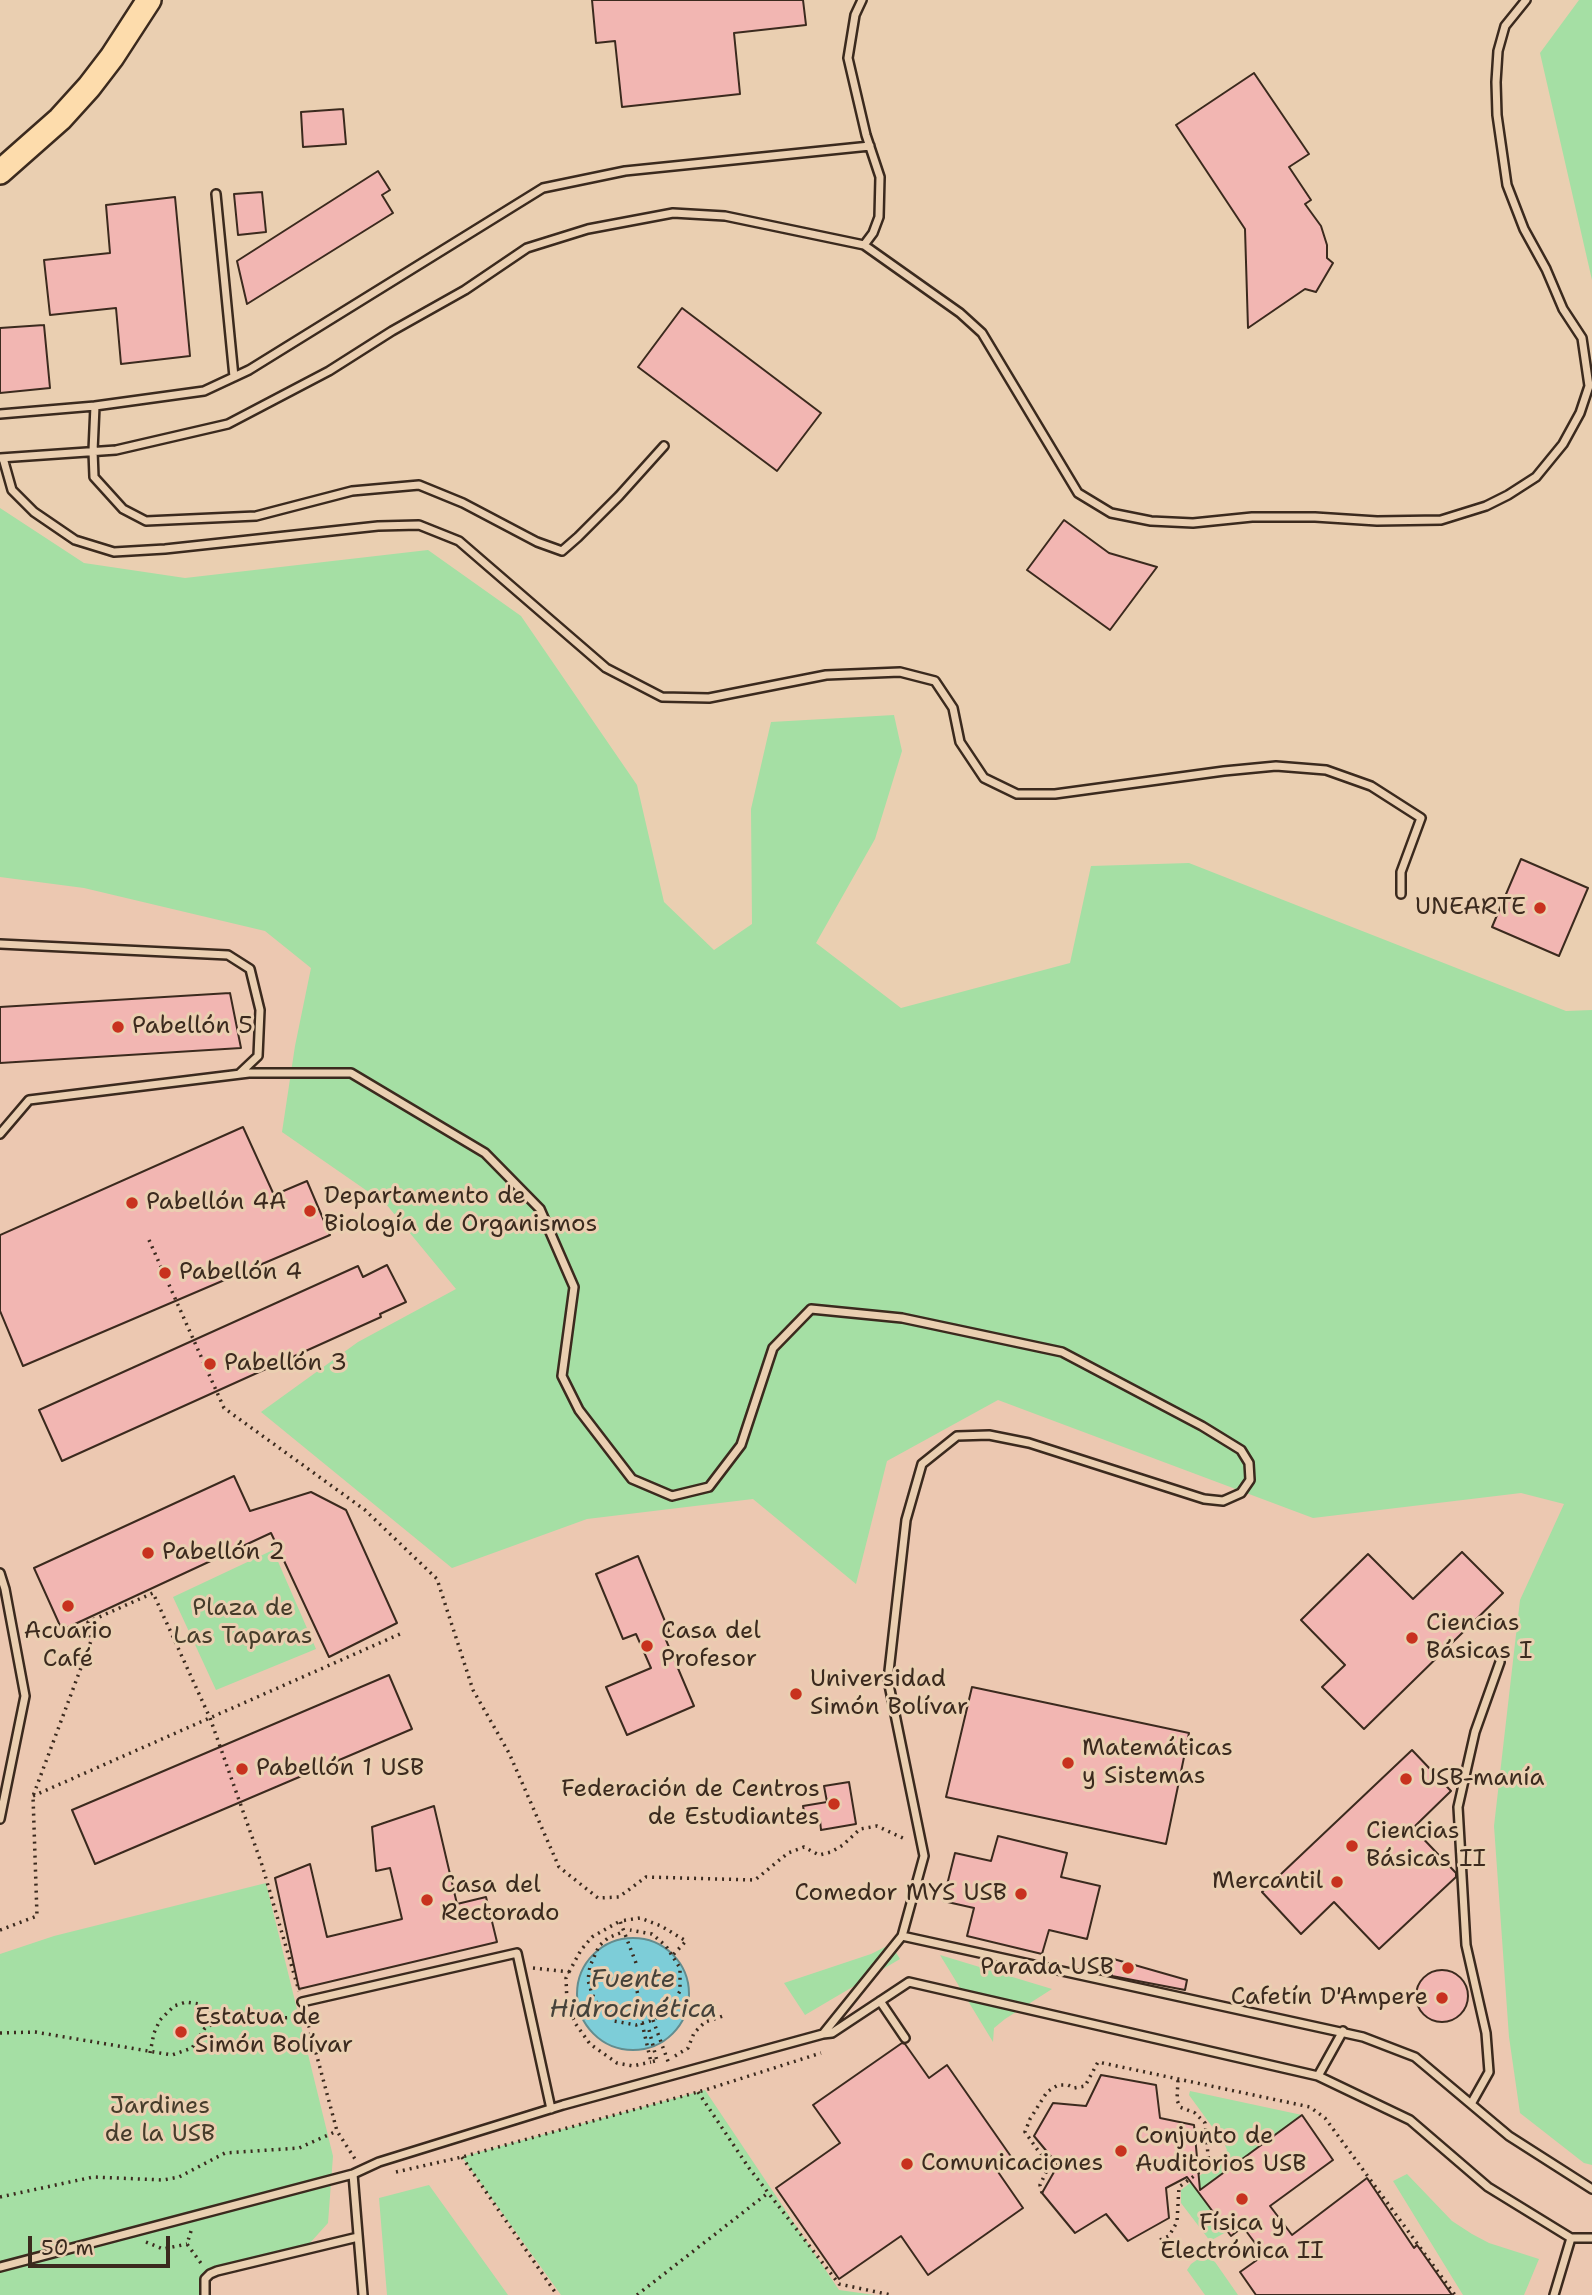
<!DOCTYPE html>
<html>
<head>
<meta charset="utf-8">
<style>
	body { margin:0 }
	#map { position:relative; width:1592px; height:2295px; overflow:hidden; background:#eacfb1; font-family:"Shantell Sans",sans-serif }
	canvas { display:block }
	.scale { position:absolute; left:28px; top:2236px; width:142px; height:32px; box-sizing:border-box; border:4px solid #3b2a1e; border-top:0; padding-left:9px; font-size:21px; line-height:24px; white-space:nowrap; color:#3b2a1e; -webkit-text-stroke:5px #eacfb1; paint-order:stroke }
</style>
</head>
<body>
<div id="map">
<canvas width="1592" height="2295"></canvas>
<div class="scale">50 m</div>
</div>
<script>
const ctx = document.querySelector('canvas').getContext('2d');
ctx.lineJoin = 'round';
function fill(path, color) { ctx.fillStyle = color; ctx.fill(path, 'evenodd'); }
const poly = rows => new Path2D(rows.map(r => 'M' + r).join(''));
function trace(path, color, width, dash) { ctx.strokeStyle = color; ctx.lineWidth = width; ctx.lineCap = dash ? 'butt' : 'round'; ctx.setLineDash(dash || []); ctx.stroke(path); }
function drawText(font, color, halo, rows, align = 'center') {
  ctx.font = font + ' "Shantell Sans",sans-serif'; ctx.lineWidth = 6; ctx.setLineDash([]); ctx.textBaseline = 'middle'; ctx.strokeStyle = halo; ctx.fillStyle = color; for (const [text, x, y, turn = 0] of rows) {
    ctx.save(); ctx.translate(x, y); ctx.rotate((+turn || 0) * Math.PI / 180); ctx.textAlign = isNaN(turn) ? turn : align; if (halo) ctx.strokeText(text, 0, 0); ctx.fillText(text, 0, 0); ctx.restore();
  }
}
const built = poly([
	[0,643,589,1010,1592,1094,1592,2295,0,2295]
]);
const green = poly([
	[1579,0,1592,0,1592,280,1540,53],
	[0,508,84,563,185,578,428,550,521,616,637,785,664,902,714,950,752,924,751,809,771,722,894,715,902,751,875,839,816,943,901,1008,1070,963,1091,866,1189,863,1566,1011,1592,1010,1592,2165,1584,2163,1520,2113,1509,2037,1494,1826,1520,1600,1564,1504,1521,1493,1313,1518,998,1400,887,1461,856,1584,753,1499,587,1519,452,1568,261,1412,358,1342,456,1289,386,1204,282,1132,295,1046,311,968,265,931,84,888,0,877],
	[273,1550,316,1649,216,1690,173,1597],
	[266,1883,333,2156,328,2223,300,2254,208,2276,209,2295,0,2295,0,1954,54,1936],
	[891,1944,900,1959,805,2015,784,1983,871,1954],
	[940,1955,1052,1989,1005,2019,994,2028,993,2042],
	[705,2090,839,2290,875,2295,561,2295,462,2157],
	[1190,2091,1302,2115,1198,2192,1228,2231,1210,2241,1181,2203,1181,2190,1223,2158,1227,2150,1224,2143,1189,2095],
	[1407,2174,1452,2221,1472,2234,1489,2243,1539,2259,1524,2295,1463,2295,1393,2181],
	[429,2185,508,2295,387,2295,379,2198],
	[1204,2255,1215,2262,1238,2295,1205,2295,1187,2270,1191,2264]
]);
const water = poly([
	'577 1994a56 56 0 1 1 112 0a56 56 0 1 1-112 0Z'
]);
const building = poly([
	[592,0,803,0,806,25,734,33,740,94,622,107,615,41,596,43,592,0],
	[1254,73,1309,154,1289,167,1311,200,1305,204,1321,226,1327,245,1327,258,1333,263,1316,292,1305,289,1248,328,1245,229,1176,125,1254,73],
	[343,109,346,144,303,147,301,112,343,109],
	[378,171,390,190,382,195,393,213,247,304,237,261,378,171],
	[262,192,266,232,238,235,234,194,262,192],
	[175,197,190,356,121,364,116,308,50,315,44,260,110,253,106,205,175,197],
	[682,308,821,413,777,471,638,367,682,308],
	[44,325,50,388,0,393,0,328,44,325],
	[1064,520,1109,553,1157,567,1110,630,1027,570,1064,520],
	[1521,859,1588,888,1559,956,1492,927,1521,859],
	[230,993,241,1048,0,1063,0,1007,230,993],
	[243,1127,274,1195,307,1181,330,1235,23,1366,0,1311,0,1235,243,1127],
	[387,1265,406,1302,380,1314,381,1317,62,1461,39,1410,358,1266,363,1277,387,1265],
	[234,1476,250,1511,311,1492,346,1510,397,1623,329,1657,271,1533,62,1630,34,1568,234,1476],
	[1462,1552,1503,1593,1364,1729,1322,1687,1345,1665,1301,1620,1368,1554,1413,1599,1462,1552],
	[638,1556,669,1631,663,1633,694,1706,627,1735,606,1687,651,1668,636,1634,623,1639,596,1574,638,1556],
	[389,1675,412,1729,95,1864,72,1810,389,1675],
	[972,1687,1189,1733,1166,1844,946,1797,972,1687],
	[1412,1750,1451,1791,1413,1828,1456,1873,1456,1877,1379,1949,1334,1902,1301,1934,1262,1892,1412,1750],
	[849,1782,856,1824,821,1830,820,1820,806,1822,803,1806,827,1802,824,1786,849,1782],
	[434,1806,457,1904,486,1897,497,1942,299,1989,275,1878,310,1864,327,1937,402,1919,390,1868,376,1871,372,1827,434,1806],
	[998,1836,1067,1853,1061,1877,1100,1886,1087,1939,1049,1930,1042,1954,967,1936,974,1908,943,1901,955,1853,991,1861,998,1836],
	[1110,1958,1187,1980,1185,1990,1112,1976,1110,1958],
	'1416 1996a26 26 0 1 1 52 0a26 26 0 1 1-52 0Z',
	[902,2043,905,2044,929,2078,947,2065,1012,2158,996,2169,1023,2208,928,2275,901,2236,839,2279,776,2188,840,2143,813,2105,902,2043],
	[1101,2075,1156,2085,1160,2118,1194,2125,1200,2190,1302,2115,1333,2160,1270,2206,1292,2235,1367,2178,1414,2248,1417,2245,1452,2295,1256,2295,1240,2272,1264,2255,1243,2227,1231,2236,1187,2177,1166,2188,1169,2218,1128,2241,1106,2214,1075,2233,1042,2193,1058,2165,1034,2136,1053,2103,1086,2106,1101,2075]
]);
const path = poly([
	[149,1240,224,1408,365,1510,437,1579,473,1690,509,1753,559,1867,598,1898,619,1897,646,1877,755,1880,788,1853,804,1847,819,1855,831,1852,843,1845,860,1829,877,1826,907,1840],
	[33,1796,400,1634],
	[0,1930,37,1916,33,1796,91,1641,88,1622,153,1593,210,1718,262,1865,299,1991],
	[620,1933,608,1938,599,1946,590,1966,588,1980,592,1994,601,2011,614,2021,636,2025,653,2020,671,2006,680,1991,680,1968,666,1946,652,1934,630,1930],
	[636,1963,620,1921,640,1918,661,1926,686,1941,672,1956],
	[533,1968,569,1972,566,1978,567,2003,575,2023,590,2044,617,2063,633,2066,651,2062],
	[569,1972,581,1950,592,1937,620,1921],
	[637,1991,643,2012],
	[305,2012,337,2131,355,2159],
	[653,2020,669,2064],
	[642,2023,651,2062,659,2060],
	[649,2030,657,2061],
	[0,2033,35,2032,172,2055,192,2048,205,2028,221,2020,306,2017],
	[150,2053,154,2033,160,2020,174,2006,186,2002,200,2004,220,2019],
	[675,2056,688,2048,694,2033,705,2022,726,2015],
	[698,2092,749,2168,839,2284,891,2295],
	[462,2157,557,2295],
	[396,2172,462,2157,705,2090,821,2053],
	[1042,2193,1040,2185,1049,2166,1025,2132,1030,2119,1047,2092,1053,2088,1058,2085,1068,2085,1074,2088,1085,2086,1098,2062,1310,2107,1325,2118,1455,2295],
	[0,2197,93,2177,163,2180,179,2177,225,2153,299,2148,337,2131],
	[191,2231,187,2244,203,2266],
	[1160,2240,1169,2236,1177,2222,1179,2187,1209,2165,1205,2123,1195,2113,1180,2107,1177,2100,1178,2079],
	[146,2242,163,2249,187,2244],
	[637,2295,768,2193]
]);
const service = poly([
	[862,0,855,15,848,58,866,135,880,177,879,217,873,233,864,245],
	[216,194,234,377],
	[0,414,95,406],
	[664,446,619,496,578,537,562,551,537,542,463,503,419,485,352,491,256,516,146,521,123,509,94,477,93,451,95,406,204,391,249,370,543,188,625,171,870,146],
	[0,458,116,450,228,424,329,371,392,331,465,290,527,248,588,229,673,213,725,216,864,245,960,313,982,333,1078,493,1111,513,1151,521,1193,523,1252,517,1315,517,1377,521,1441,520,1486,506,1508,495,1536,477,1563,444,1580,413,1589,386,1582,338,1563,309,1546,269,1524,229,1507,185,1497,115,1496,82,1498,51,1505,26,1526,0],
	[3,458,12,490,34,512,75,540,114,552,165,549,378,526,419,525,459,541,606,668,662,697,709,698,826,675,900,672,935,681,953,708,960,742,984,778,1017,794,1055,794,1224,771,1276,766,1326,770,1371,786,1421,818,1401,872,1401,894],
	[0,944,228,955,250,969,260,1010,258,1056,239,1074],
	[0,1134,29,1100,249,1073,351,1073,485,1153,540,1209,574,1287,562,1376,579,1410,632,1479,672,1496,709,1487,741,1445,773,1348,811,1309,902,1318,1062,1352,1202,1426,1241,1450,1249,1463,1250,1480,1241,1493,1223,1501,1204,1499,1029,1443,989,1435,957,1436,922,1464,906,1520,888,1680,924,1856,902,1936],
	[0,1573,5,1589,25,1696,0,1819],
	[880,2001,905,2038],
	[302,2002,517,1953,551,2109],
	[823,2034,832,2033,909,1982,1318,2076,1410,2120,1488,2187,1571,2238,1592,2238],
	[1318,2076,1343,2031],
	[1471,2104,1489,2072,1486,2033,1466,1945,1458,1807,1475,1732,1500,1662],
	[353,2174,363,2295],
	[0,2267,353,2174,379,2162,563,2105,823,2034,902,1936,1363,2037,1415,2057,1509,2136,1592,2189],
	[205,2295,205,2279,210,2274,217,2271,358,2237],
	[1554,2295,1571,2238]
]);
const primary = poly([
	[0,172,60,119,89,87,112,57,149,0]
]);
const markers = [
	[1540,908,7,"#c8321e"],
	[118,1027,7,"#c8321e"],
	[132,1203,7,"#c8321e"],
	[310,1211,7,"#c8321e"],
	[165,1273,7,"#c8321e"],
	[210,1364,7,"#c8321e"],
	[148,1553,7,"#c8321e"],
	[68,1606,7,"#c8321e"],
	[1412,1638,7,"#c8321e"],
	[647,1646,7,"#c8321e"],
	[796,1694,7,"#c8321e"],
	[1068,1763,7,"#c8321e"],
	[242,1769,7,"#c8321e"],
	[1406,1779,7,"#c8321e"],
	[834,1804,7,"#c8321e"],
	[1352,1846,7,"#c8321e"],
	[1337,1882,7,"#c8321e"],
	[1021,1894,7,"#c8321e"],
	[427,1900,7,"#c8321e"],
	[1128,1968,7,"#c8321e"],
	[1442,1998,7,"#c8321e"],
	[181,2032,7,"#c8321e"],
	[1121,2151,7,"#c8321e"],
	[907,2164,7,"#c8321e"],
	[1242,2199,7,"#c8321e"]
];
const poiNames = [
	["UNEARTE",1526,908,"right"],
	["Pabellón 5",132,1027],
	["Departamento de",324,1197],
	["Biología de Organismos",324,1225],
	["Pabellón 4A",146,1203],
	["Pabellón 4",179,1273],
	["Pabellón 3",224,1364],
	["Pabellón 2",162,1553],
	["Ciencias",1426,1624],
	["Básicas I",1426,1652],
	["Acuario",68,1632,"center"],
	["Café",68,1660,"center"],
	["Casa del",661,1632],
	["Profesor",661,1660],
	["Universidad",810,1680],
	["Simón Bolívar",810,1708],
	["Matemáticas",1082,1749],
	["y Sistemas",1082,1777],
	["Pabellón 1 USB",256,1769],
	["USB-manía",1420,1779],
	["Federación de Centros",820,1790,"right"],
	["de Estudiantes",820,1818,"right"],
	["Ciencias",1366,1832],
	["Básicas II",1366,1860],
	["Mercantil",1323,1882,"right"],
	["Casa del",441,1886],
	["Rectorado",441,1914],
	["Comedor MYS USB",1007,1894,"right"],
	["Parada USB",1114,1968,"right"],
	["Cafetín D'Ampere",1428,1998,"right"],
	["Estatua de",195,2018],
	["Simón Bolívar",195,2046],
	["Conjunto de",1135,2137],
	["Auditorios USB",1135,2165],
	["Comunicaciones",921,2164],
	["Física y",1242,2224,"center"],
	["Electrónica II",1242,2252,"center"]
];
const parkNames = [
	["Plaza de",243,1609],
	["Las Taparas",243,1637],
	["Jardines",160,2107],
	["de la USB",160,2135]
];
const waterNames = [
	["Fuente",633,1980],
	["Hidrocinética",633,2010]
];
fill(built, '#ecc8b1');
fill(green, '#a5dfa4');
fill(water, '#7dcdd8');
trace(water, '#638c8e', 2);
fill(building, '#f2b6b2');
trace(building, '#3b2a1e', 2);
trace(service, '#3b2a1e', 12);
trace(primary, '#3b2a1e', 28);
trace(path, '#3b2a1e', 3.5, [2, 5]);
trace(service, '#eacfb1', 7);
trace(primary, '#fddcac', 23);
for (const [x, y, r, color] of markers) { const dot = new Path2D(); dot.arc(x, y, r, 0, 2 * Math.PI); ctx.fillStyle = color; ctx.fill(dot); trace(dot, '#eacfb1', 2.5); }
drawText('24px', '#3b2a1e', '#eacfb1', poiNames, 'left');
drawText('24px', '#463c2b', '#eacfb1', parkNames);
drawText('italic 26px', '#45423a', '#eacfb1', waterNames);
</script>
</body>
</html>
